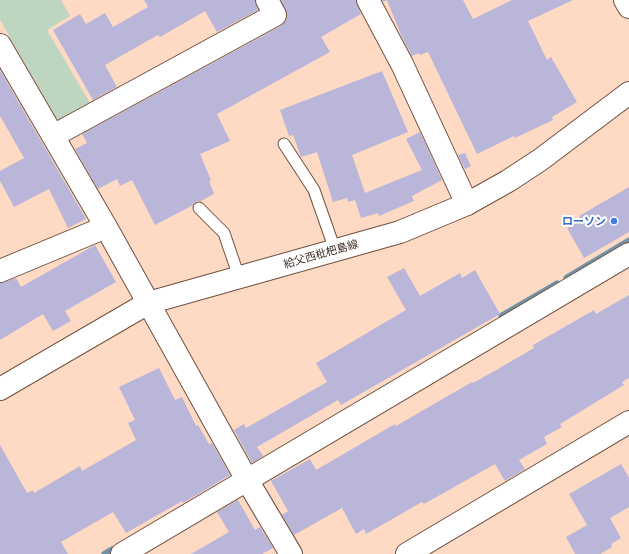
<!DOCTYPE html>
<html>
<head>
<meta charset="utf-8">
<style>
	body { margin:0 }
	canvas { display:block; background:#fed9c4 }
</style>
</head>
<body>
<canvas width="629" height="554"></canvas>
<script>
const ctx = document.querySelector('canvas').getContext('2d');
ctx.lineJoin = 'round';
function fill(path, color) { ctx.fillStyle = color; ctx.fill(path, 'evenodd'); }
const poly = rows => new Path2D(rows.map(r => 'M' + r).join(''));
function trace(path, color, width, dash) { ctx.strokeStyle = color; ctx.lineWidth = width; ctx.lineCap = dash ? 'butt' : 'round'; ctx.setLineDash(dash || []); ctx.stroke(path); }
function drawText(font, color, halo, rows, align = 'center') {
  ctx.font = font + ' Barlow,"Noto Sans JP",sans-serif'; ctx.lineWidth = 4; ctx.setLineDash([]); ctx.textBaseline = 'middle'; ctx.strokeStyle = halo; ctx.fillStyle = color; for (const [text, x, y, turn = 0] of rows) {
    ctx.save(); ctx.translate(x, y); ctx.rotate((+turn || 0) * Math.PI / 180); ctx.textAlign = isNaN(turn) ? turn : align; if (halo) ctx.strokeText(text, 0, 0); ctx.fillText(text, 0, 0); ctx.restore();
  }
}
const green = poly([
	[0,0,61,0,70,16,47,30,90,103,58,121,0,20]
]);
const stream = poly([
	[567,278,629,241],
	[502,316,557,284],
	[105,554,112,550]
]);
const building = poly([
	[144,0,255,0,258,10,217,32,205,11,160,37,158,35,105,65,117,87,93,100,53,30,80,14,86,24,105,13,113,27,148,7],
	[281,0,356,0,361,14,321,37,330,52,217,114,230,141,200,154,211,180,209,181,214,194,201,201,197,201,193,205,155,225,132,180,120,186,117,179,98,189,75,149,87,143,82,134,281,26,286,21,287,15],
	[382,0,463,0,473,19,512,0,573,0,528,21,547,60,551,57,577,102,552,117,553,120,515,138,514,136,477,154,428,52,420,55,419,53,412,56,401,35,387,0,383,2],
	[0,70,86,219,68,228,49,189,14,207,0,181,0,171,24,158,0,116],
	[382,71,408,132,352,155,365,193,422,170,406,139,420,132,442,180,412,196,414,201,379,216,378,213,361,218,355,200,348,202,347,198,333,202,317,152,301,157,293,135,289,136,280,110],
	[465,153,471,166,465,169,458,155],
	[629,187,629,232,584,258,567,228,581,220,579,216],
	[95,245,116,282,65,311,71,321,53,331,43,314,0,340,0,283,16,278,21,287],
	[404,268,420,296,460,273,462,278,475,270,500,314,341,405,338,400,257,447,263,456,252,463,234,430,244,424,246,428,327,382,316,363,406,310,387,277],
	[629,295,629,378,622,382,624,385,560,424,562,427,544,437,547,444,519,460,525,469,505,481,495,464,424,504,422,502,366,534,364,529,356,534,342,508,294,535,282,515,288,511,271,481,310,459,316,470,395,424,396,426,472,382,473,383,498,369,534,348,533,345,594,310,596,314],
	[159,368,175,400,182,397,196,426,198,425,209,444,212,443,230,475,183,503,182,501,126,533,113,512,61,542,68,554,0,554,0,445,27,493,33,490,34,493,80,466,82,471,136,440,128,423,135,420,119,387],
	[621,464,629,478,629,507,610,518,621,538,611,544,612,547,600,554,575,554,566,537,587,525,569,494],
	[238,500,255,530,260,527,273,548,262,554,191,554,229,532,217,512]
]);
const service = poly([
	[284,144,314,190,335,250],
	[199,208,224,233,239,277]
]);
const minor = poly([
	[368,0,402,64,467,204],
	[625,0,629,7],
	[0,45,106,227,247,480,291,554],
	[53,136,275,15,267,0],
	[0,271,106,227],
	[122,554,629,254],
	[407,554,629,422]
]);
const secondary = poly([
	[0,389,148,303,400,232,467,204,508,181,540,160,629,93]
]);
const markers = [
	[614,221,4,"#3f7fe0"]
];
const shopNames = [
	["ローソン",606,221]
];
const streetNames = [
	["給父西枇杷島線",321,254,-16]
];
fill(green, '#bed6c0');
trace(stream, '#7193a8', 7);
fill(building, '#b9b6da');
trace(service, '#705140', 13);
trace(minor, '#705140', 24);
trace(secondary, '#705140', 24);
trace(service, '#fff', 11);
trace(minor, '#fff', 22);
trace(secondary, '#fff', 22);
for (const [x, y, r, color] of markers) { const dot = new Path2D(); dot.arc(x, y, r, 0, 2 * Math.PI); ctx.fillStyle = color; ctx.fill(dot); trace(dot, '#fff', 1.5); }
drawText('bold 11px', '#366cbe', '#fff', shopNames, 'right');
drawText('11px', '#3e3028', '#fff', streetNames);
</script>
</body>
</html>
